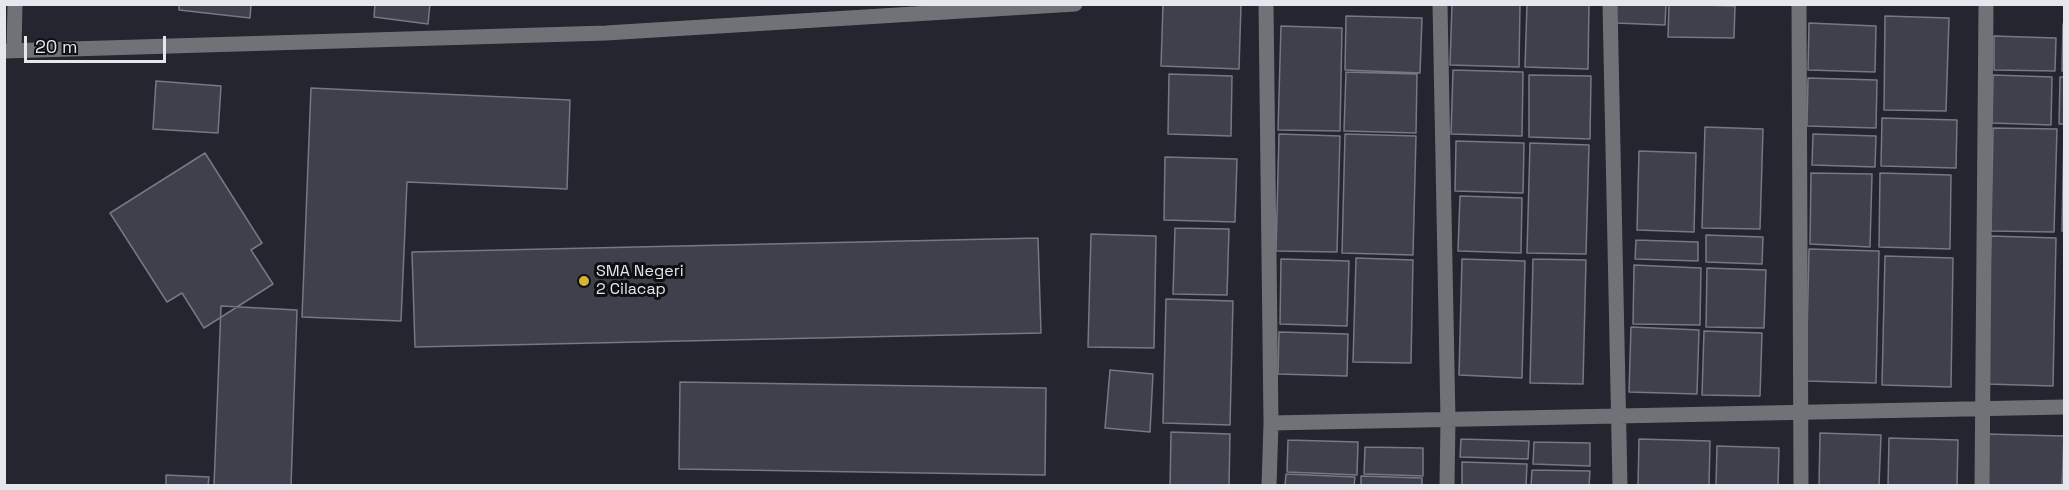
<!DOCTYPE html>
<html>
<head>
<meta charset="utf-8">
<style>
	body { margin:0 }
	#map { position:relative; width:2069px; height:490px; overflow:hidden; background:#23252f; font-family:"Space Grotesk",sans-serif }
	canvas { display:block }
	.frame { position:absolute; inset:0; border:6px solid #e5e7ed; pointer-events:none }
	.scale { position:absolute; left:24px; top:36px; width:142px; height:27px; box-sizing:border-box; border:3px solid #e5e7ed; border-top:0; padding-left:8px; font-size:18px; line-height:21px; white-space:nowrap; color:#e5e7ed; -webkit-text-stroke:4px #0e0f13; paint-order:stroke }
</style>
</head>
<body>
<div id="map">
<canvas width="2069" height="490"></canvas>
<div class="frame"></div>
<div class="scale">20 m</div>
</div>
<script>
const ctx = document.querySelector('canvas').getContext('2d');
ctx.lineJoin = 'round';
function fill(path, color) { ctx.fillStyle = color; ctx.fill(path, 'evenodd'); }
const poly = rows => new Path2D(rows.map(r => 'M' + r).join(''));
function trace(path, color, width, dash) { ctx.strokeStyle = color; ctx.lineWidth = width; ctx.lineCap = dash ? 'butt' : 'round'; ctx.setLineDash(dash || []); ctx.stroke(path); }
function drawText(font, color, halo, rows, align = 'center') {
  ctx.font = font + ' "Space Grotesk",sans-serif'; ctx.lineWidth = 6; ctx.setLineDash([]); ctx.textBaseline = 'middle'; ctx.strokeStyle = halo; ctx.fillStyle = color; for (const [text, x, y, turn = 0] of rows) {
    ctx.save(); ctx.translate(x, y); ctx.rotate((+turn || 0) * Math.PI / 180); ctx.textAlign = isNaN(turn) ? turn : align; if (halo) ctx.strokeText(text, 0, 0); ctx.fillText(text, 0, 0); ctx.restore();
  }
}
const building = poly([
	[179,4,251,4,250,18,179,10,179,4],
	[375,4,430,4,428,24,374,17,375,4],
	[1163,4,1241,4,1239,69,1161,66,1163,4],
	[1452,4,1520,4,1519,67,1450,65,1452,4],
	[1527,4,1589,4,1588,69,1525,67,1527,4],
	[1616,4,1666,4,1665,25,1616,23,1616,4],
	[1669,4,1735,6,1734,38,1668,37,1669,4],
	[1346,16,1422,18,1420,73,1345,70,1346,16],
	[1885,16,1949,18,1946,111,1884,110,1885,16],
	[1809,23,1876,26,1875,72,1808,70,1809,23],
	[2063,24,2064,24,2064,71,2062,71,2063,24],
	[1281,26,1342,28,1340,131,1278,130,1281,26],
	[1994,36,2056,38,2055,71,1994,70,1994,36],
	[1453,70,1523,72,1522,136,1451,134,1453,70],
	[1346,72,1417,74,1416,133,1344,131,1346,72],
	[1169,74,1232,76,1231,136,1168,134,1169,74],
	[1529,75,1591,76,1590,139,1529,137,1529,75],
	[1993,75,2052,77,2051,125,1992,123,1993,75],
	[2060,77,2064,77,2064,124,2059,124,2060,77],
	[1808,78,1877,80,1876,128,1807,126,1808,78],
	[156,81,221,86,218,133,153,129,156,81],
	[311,88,570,100,567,189,407,182,401,321,302,317,311,88],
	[1882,118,1957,120,1956,168,1881,166,1882,118],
	[1705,127,1763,129,1760,229,1702,228,1705,127],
	[1993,128,2057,129,2054,232,1991,231,1993,128],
	[2064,130,2064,231,2062,231,2064,130],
	[1279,134,1340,136,1337,252,1276,251,1279,134],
	[1345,134,1416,136,1413,255,1342,253,1345,134],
	[1813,134,1876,136,1875,167,1812,165,1813,134],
	[1456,141,1524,143,1523,193,1455,191,1456,141],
	[1530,143,1589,145,1586,254,1527,253,1530,143],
	[1639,151,1696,153,1694,232,1637,230,1639,151],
	[205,153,262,243,251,250,273,284,204,328,182,293,167,302,110,213,205,153],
	[1165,157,1237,159,1235,222,1164,220,1165,157],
	[1811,173,1872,174,1870,247,1810,244,1811,173],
	[1880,173,1951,175,1950,249,1879,247,1880,173],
	[1460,196,1522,198,1521,253,1458,251,1460,196],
	[1175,228,1229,229,1227,295,1173,294,1175,228],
	[1091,234,1156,236,1154,348,1088,347,1091,234],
	[1706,235,1763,237,1762,264,1706,262,1706,235],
	[1991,236,2056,238,2053,386,1987,384,1991,236],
	[1038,238,1041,333,415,347,412,252,1038,238],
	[1636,240,1698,242,1698,261,1635,259,1636,240],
	[1809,249,1879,251,1876,383,1806,381,1809,249],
	[1885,256,1953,258,1951,387,1882,385,1885,256],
	[1356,258,1413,260,1411,363,1353,362,1356,258],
	[1281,259,1349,261,1347,326,1280,324,1281,259],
	[1462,259,1525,261,1522,378,1459,375,1462,259],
	[1533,259,1586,260,1583,384,1530,383,1533,259],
	[1634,265,1701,268,1700,325,1633,324,1634,265],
	[1707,268,1766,270,1764,328,1706,327,1707,268],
	[1166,299,1233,301,1230,425,1163,423,1166,299],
	[221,306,297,310,291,486,214,486,221,306],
	[1631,327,1699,330,1697,394,1629,392,1631,327],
	[1704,331,1762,333,1760,396,1702,395,1704,331],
	[1279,332,1348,334,1347,376,1278,374,1279,332],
	[1110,370,1153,374,1150,432,1105,428,1110,370],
	[680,382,1046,388,1045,475,679,469,680,382],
	[1171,432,1230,434,1229,486,1170,486,1171,432],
	[1820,433,1881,435,1879,486,1819,486,1820,433],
	[1987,434,2064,436,2062,486,1986,486,1987,434],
	[1889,438,1958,440,1957,486,1888,486,1889,438],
	[1461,439,1529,441,1528,459,1460,457,1461,439],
	[1639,439,1710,441,1709,486,1638,486,1639,439],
	[1288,440,1358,442,1357,475,1287,472,1288,440],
	[1534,442,1590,443,1590,466,1533,464,1534,442],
	[1717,446,1779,448,1778,486,1716,486,1717,446],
	[1365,447,1423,448,1423,476,1364,474,1365,447],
	[1462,462,1527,464,1526,486,1462,486,1462,462],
	[1532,470,1590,471,1589,486,1531,486,1532,470],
	[1286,474,1355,477,1354,486,1285,486,1286,474],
	[166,475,209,477,208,486,166,486,166,475],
	[1361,476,1422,478,1422,486,1361,486,1361,476]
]);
const minor = poly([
	[1266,4,1271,423],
	[1440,4,1448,420,1447,486],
	[1610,4,1620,486],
	[1799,4,1801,486],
	[14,50,15,4],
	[4,51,606,33,1075,4],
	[1269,486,1271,423,2064,407],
	[1982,486,1986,4]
]);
const markers = [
	[584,281,6,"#d6b534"]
];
const poiNames = [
	["SMA Negeri",596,272],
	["2 Cilacap",596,290]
];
fill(building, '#3e414c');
trace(building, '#767985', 1.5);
trace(minor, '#717277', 15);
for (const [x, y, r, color] of markers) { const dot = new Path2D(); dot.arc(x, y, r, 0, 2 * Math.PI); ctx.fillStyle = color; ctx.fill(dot); trace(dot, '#0e0f13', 2); }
drawText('16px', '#e5e7ed', '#0e0f13', poiNames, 'left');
</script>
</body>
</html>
